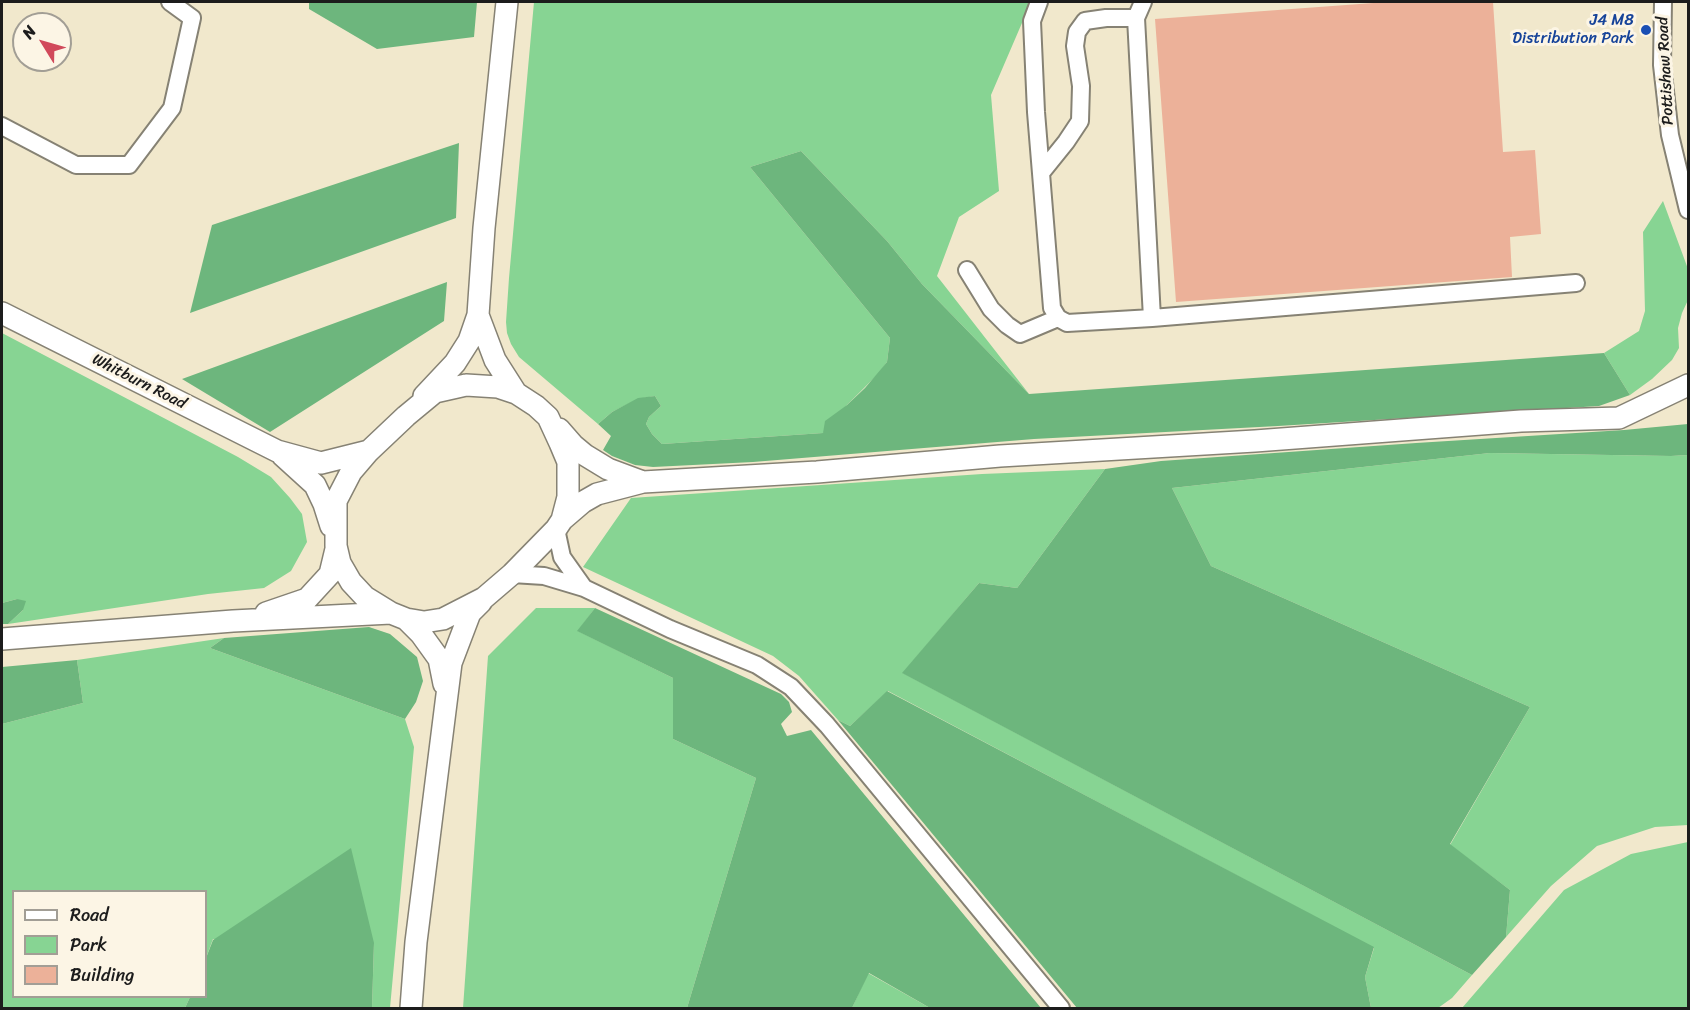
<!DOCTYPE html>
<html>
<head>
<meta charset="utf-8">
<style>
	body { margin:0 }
	#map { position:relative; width:1690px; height:1010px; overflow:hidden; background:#f1e8cc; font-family:Sriracha,sans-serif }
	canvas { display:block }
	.frame { position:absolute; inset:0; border:3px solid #1c1c1c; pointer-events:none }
	.legend { position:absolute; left:12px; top:890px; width:195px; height:108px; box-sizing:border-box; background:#fcf5e5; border:2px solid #a29e95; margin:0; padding:8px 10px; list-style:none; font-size:18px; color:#1c1c1c }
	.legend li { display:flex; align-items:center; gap:12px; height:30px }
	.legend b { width:30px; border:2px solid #a29e95 }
	.north { position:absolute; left:12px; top:12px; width:60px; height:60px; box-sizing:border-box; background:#fcf5e5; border:2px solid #a29e95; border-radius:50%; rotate:307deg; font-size:16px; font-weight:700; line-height:24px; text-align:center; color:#1c1c1c }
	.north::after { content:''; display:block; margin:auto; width:21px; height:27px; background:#d1495b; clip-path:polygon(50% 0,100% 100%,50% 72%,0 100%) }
</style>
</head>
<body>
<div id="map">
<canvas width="1690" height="1010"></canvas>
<div class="frame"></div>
<ul class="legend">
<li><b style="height:8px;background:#fff"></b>Road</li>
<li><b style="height:16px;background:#87d493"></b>Park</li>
<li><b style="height:16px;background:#ecb199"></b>Building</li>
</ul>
<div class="north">N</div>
</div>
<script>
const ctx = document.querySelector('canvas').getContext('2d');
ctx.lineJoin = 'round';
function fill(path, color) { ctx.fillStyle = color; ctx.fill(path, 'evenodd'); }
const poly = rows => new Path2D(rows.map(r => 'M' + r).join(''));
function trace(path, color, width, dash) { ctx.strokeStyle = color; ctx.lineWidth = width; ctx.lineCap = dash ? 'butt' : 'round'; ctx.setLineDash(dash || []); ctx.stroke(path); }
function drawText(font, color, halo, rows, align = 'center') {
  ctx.font = font + ' Sriracha,sans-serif'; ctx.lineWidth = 6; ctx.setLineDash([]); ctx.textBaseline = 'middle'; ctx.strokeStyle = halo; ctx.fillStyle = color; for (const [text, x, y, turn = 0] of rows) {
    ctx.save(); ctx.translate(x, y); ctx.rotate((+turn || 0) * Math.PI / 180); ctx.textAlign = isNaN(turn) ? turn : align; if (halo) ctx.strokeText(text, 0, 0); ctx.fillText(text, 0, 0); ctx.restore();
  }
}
const green = poly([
	[534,2,1031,2,991,95,999,191,959,217,937,276,1029,394,922,284,887,241,801,151,750,167,890,338,887,362,879,373,847,405,823,433,662,444,652,434,646,424,649,417,661,406,655,396,638,399,612,412,598,424,519,357,511,344,507,333,506,322,509,278],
	[1663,201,1688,269,1688,300,1682,313,1678,328,1679,348,1672,360,1652,379,1630,395,1604,353,1639,331,1645,311,1643,232],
	[2,333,238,457,271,477,290,498,302,514,307,542,291,571,264,588,208,594,8,624,23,610,17,599,2,603],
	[1490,453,1671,456,1688,455,1688,825,1655,827,1597,846,1551,886,1506,937,1510,890,1450,845,1530,707,1211,566,1172,488],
	[1105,469,1017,588,979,583,903,673,1472,975,1452,998,1438,1008,1371,1008,1365,977,1374,948,888,691,850,726,838,720,799,676,773,656,583,567,631,498,982,474],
	[536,608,595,608,578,631,673,678,673,739,756,778,687,1008,463,1008,488,656],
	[224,638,210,648,405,719,414,747,390,1008,372,1008,374,943,213,939,206,958,206,892,14,892,14,996,190,997,185,1008,2,1008,2,724,83,703,77,660],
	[1688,842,1688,1008,1462,1008,1564,890,1631,854],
	[868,973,930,1008,852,1008]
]);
const forest = poly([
	[309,2,477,2,474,37,377,49,309,9],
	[459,143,456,218,190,313,212,225],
	[801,151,887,241,922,284,1029,394,1604,353,1630,395,1599,406,1278,426,1034,439,753,462,653,467,635,465,612,456,603,450,611,436,598,424,612,412,638,398,655,396,661,406,649,417,646,424,652,434,662,444,823,433,825,421,847,405,865,388,887,362,890,338,750,167],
	[447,282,444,321,270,432,182,379],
	[1688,424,1688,455,1671,456,1490,453,1172,488,1211,566,1530,707,1450,844,1510,890,1506,937,1472,975,902,673,979,583,1017,588,1105,469,1161,461,1416,443,1624,430],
	[17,599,26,601,23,610,8,624,2,624,2,603],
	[595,608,781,694,789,702,792,712,781,724,787,736,811,730,1041,1008,930,1008,869,973,852,1008,687,1008,756,778,673,739,673,678,577,631],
	[369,627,390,634,417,657,423,681,416,702,405,719,210,648,224,638],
	[77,660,83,703,2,724,2,667],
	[887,691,1374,947,1365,977,1371,1008,1077,1008,838,720,850,726],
	[351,848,374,943,372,1008,185,1008,190,997,206,996,206,958,213,940]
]);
const building = poly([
	[1387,2,1493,2,1503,152,1535,150,1541,234,1510,237,1512,277,1176,302,1155,19]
]);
const minor = poly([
	[1039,2,1032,21,1036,112,1052,308,1058,318,1067,323,1152,318,1576,283],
	[1143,2,1136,18,1152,318],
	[1663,2,1662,65,1670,135,1688,210],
	[2,126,76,165,129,165,172,108,192,18,170,2],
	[1041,173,1066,142,1080,121,1081,86,1075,46,1077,32,1085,21,1106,18,1136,18],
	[967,270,991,309,1007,325,1020,334,1058,318],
	[556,529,562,557,584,588],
	[512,574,544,576,584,588,670,629,757,665,791,687,827,725,1061,1008]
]);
const major = poly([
	[2,313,277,451,321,463,369,451],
	[478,315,495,360,516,393],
	[466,385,498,387,516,393,536,406,548,417,560,443,568,462,568,497,562,520,556,529,512,574,484,598,443,619,424,622,406,619,391,613,365,597,351,582,340,563,336,546,336,501,351,472,369,451,406,416,435,392,466,385],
	[424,396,455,363,469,341,478,315,484,228,507,2],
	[559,429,573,445,585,455,608,469,643,482],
	[282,455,315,485,324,504,331,526],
	[562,520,583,502,597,494,643,482,817,472,1000,456,1255,441,1521,421,1619,418,1688,385],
	[266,613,307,599,330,574,336,549],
	[406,619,421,634,439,659,444,684],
	[2,639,233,621,391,613],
	[411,1008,416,942,451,663,470,613,481,602]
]);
const markers = [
	[1646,30,6,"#1a4fb4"]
];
const transitNames = [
	["J4 M8",1634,21],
	["Distribution Park",1634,39]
];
const streetNames = [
	["Pottishaw Road",1666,71,-93],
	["Whitburn Road",139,382,27]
];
fill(green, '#87d493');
fill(forest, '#6db67d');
fill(building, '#ecb199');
trace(minor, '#868274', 20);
trace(major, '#868274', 24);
trace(minor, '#fff', 16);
trace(major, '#fff', 21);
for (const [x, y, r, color] of markers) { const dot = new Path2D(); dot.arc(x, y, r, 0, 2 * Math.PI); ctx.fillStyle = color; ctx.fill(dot); trace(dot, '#fcf5e5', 2); }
drawText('16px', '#164399', '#fcf5e5', transitNames, 'right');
drawText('16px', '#1c1c1c', '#fcf5e5', streetNames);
</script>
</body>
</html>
